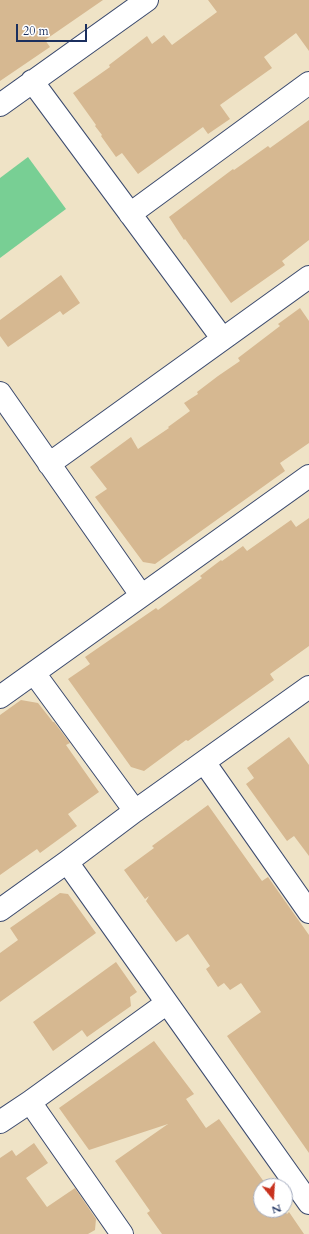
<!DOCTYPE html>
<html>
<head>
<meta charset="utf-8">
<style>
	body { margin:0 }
	#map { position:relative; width:309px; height:1234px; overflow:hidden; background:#efe3c6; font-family:Cardo,serif }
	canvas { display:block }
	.north { position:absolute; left:253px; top:1178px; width:40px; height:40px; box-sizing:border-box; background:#fff; border:1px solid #a4acbf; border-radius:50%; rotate:162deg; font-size:11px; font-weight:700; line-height:16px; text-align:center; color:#1b2f5e }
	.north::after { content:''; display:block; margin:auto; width:14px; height:18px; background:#c8321e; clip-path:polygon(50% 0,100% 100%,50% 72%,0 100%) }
	.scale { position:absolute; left:16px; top:24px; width:71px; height:18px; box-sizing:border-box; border:2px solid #1b2f5e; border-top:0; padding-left:5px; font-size:12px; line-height:14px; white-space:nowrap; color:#1b2f5e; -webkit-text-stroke:3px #fff; paint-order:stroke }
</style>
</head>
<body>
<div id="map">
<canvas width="309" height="1234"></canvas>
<div class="north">N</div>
<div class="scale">20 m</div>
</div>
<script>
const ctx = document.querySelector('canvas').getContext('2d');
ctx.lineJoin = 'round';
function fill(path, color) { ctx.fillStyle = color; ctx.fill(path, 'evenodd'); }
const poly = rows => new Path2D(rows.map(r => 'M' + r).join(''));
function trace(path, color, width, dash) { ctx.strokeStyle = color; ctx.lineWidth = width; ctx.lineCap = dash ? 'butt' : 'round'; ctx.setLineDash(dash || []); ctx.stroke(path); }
const green = poly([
	[28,157,66,209,0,258,0,178]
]);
const building = poly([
	[0,0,103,0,45,40,50,47,0,81],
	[208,0,309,0,309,51,296,33,264,57,272,68,220,105,230,119,208,134,203,127,138,174,122,153,116,157,101,136,102,135,95,126,96,125,73,93,110,67,109,65,147,36,152,44,164,35,172,45,217,12],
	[309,120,309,240,282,261,285,265,231,303,185,239,184,240,169,217,233,169,234,170,268,146,270,148],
	[61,275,80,303,63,315,60,311,8,347,0,336,0,320],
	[300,308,309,321,309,443,280,463,285,471,155,564,143,562,95,497,107,489,90,467,131,437,138,449,169,428,168,427,190,411,184,403,198,394,197,392,218,376,240,361,238,358,280,326,278,324],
	[309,518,309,646,270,674,274,680,188,741,186,740,144,771,131,767,68,679,90,664,85,657,156,608,158,610,202,578,200,576,221,560,222,561,243,546,247,551,291,520,296,527],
	[21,700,38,703,53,722,54,722,70,743,66,745,99,792,68,814,77,826,40,853,37,849,0,875,0,715],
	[289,737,309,765,309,856,294,836,287,841,246,784,254,778,247,768],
	[208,805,262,881,268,877,309,935,309,1153,227,1036,261,1012,241,983,230,990,224,983,218,987,206,969,210,966,188,934,176,942,146,901,149,896,145,899,124,870,154,848,152,846],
	[60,893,68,894,96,933,0,1002,0,953,18,940,10,928],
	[116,962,137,992,130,997,131,1006,87,1037,82,1030,53,1051,33,1022],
	[154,1041,194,1094,186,1099,206,1128,219,1119,267,1186,261,1186,261,1210,284,1210,287,1214,289,1212,304,1234,162,1234,147,1213,150,1211,115,1161,168,1124,89,1150,59,1108],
	[34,1143,48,1163,26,1178,47,1207,75,1188,96,1219,95,1230,88,1234,0,1234,0,1158,12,1150,16,1156]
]);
const minor = poly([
	[32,81,222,338],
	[0,105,147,0],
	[130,214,309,83],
	[0,393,141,595],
	[49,464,309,277],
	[34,673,135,811],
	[0,697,309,476],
	[204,762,309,912],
	[67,862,309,1203],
	[0,910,67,862,135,811,309,687],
	[30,1102,122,1234],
	[0,1122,30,1102,167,1003]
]);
fill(green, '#78cf94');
fill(building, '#d6b891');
trace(minor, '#3b4a6e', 24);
trace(minor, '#fff', 22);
</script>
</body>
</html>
